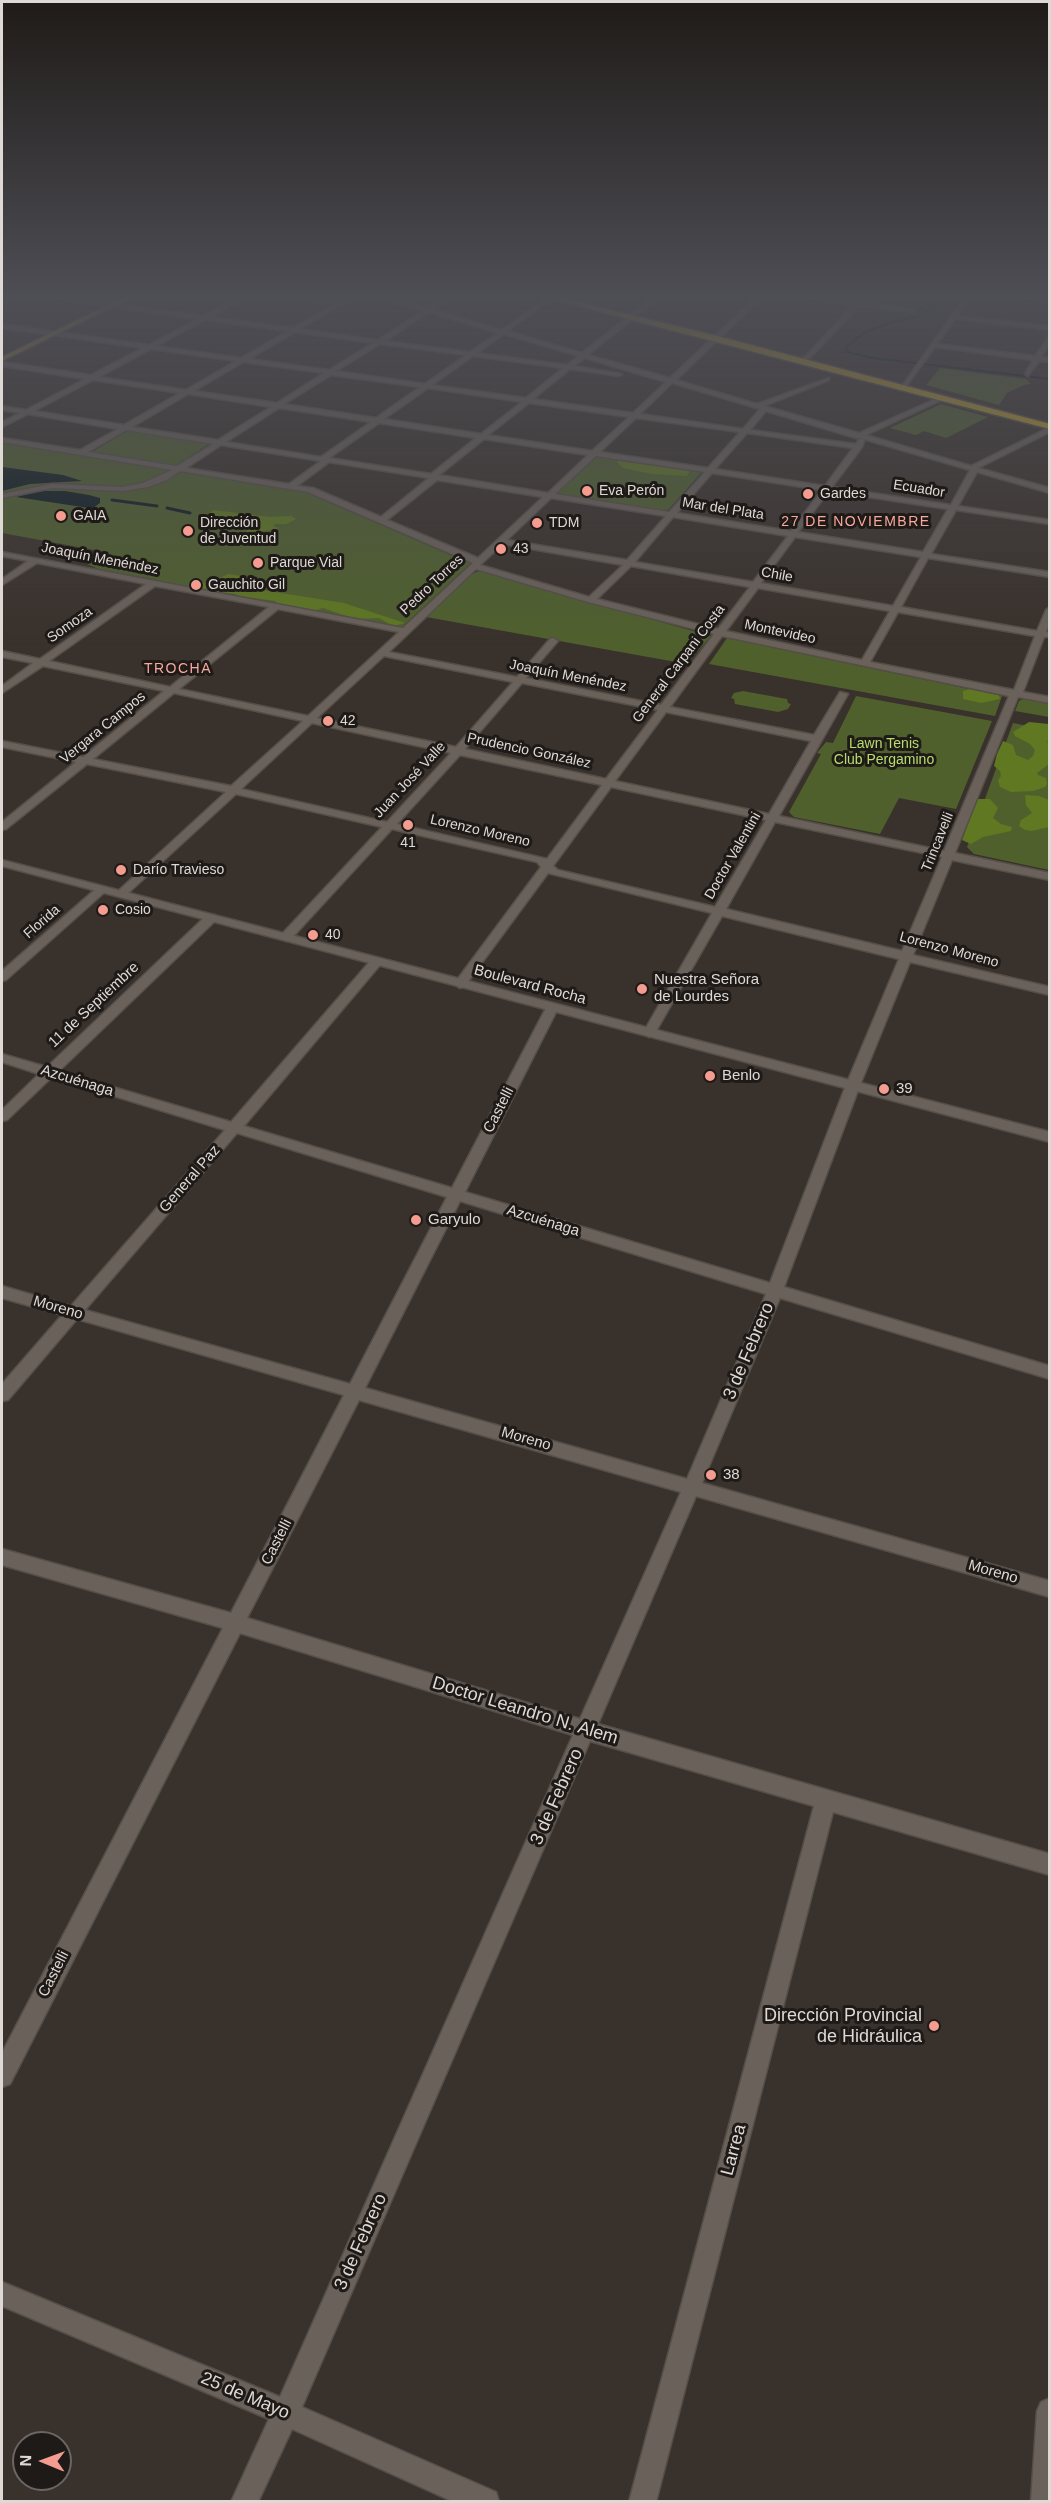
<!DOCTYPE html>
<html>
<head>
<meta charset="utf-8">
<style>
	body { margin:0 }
	#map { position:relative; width:1051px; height:2503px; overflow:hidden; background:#39312b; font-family:Helvetica,sans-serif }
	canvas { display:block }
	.frame { position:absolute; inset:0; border:3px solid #dfd9d5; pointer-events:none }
	.north { position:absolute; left:12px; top:2431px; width:60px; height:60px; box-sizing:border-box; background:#1e1a17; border:2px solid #6b6663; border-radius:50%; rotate:271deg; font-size:16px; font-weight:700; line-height:24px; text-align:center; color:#dfd9d5 }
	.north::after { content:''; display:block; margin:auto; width:21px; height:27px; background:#f59c90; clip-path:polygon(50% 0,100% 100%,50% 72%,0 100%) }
</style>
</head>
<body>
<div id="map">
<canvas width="1051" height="2503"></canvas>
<div class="frame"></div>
<div class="north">N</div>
</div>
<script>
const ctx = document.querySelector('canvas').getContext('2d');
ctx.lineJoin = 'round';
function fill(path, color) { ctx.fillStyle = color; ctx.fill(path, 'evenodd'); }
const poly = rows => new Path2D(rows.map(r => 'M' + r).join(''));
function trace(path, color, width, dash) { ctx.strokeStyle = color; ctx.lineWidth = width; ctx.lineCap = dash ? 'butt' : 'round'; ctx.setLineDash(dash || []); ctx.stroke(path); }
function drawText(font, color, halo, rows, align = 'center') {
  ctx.font = font + ' Helvetica,sans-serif'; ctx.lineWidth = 6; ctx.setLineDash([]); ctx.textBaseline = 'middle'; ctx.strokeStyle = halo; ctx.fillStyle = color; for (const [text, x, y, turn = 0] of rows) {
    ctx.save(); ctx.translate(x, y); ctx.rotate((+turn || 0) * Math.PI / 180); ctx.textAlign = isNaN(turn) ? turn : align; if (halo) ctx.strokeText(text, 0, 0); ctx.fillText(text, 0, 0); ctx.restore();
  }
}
const green = poly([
	[940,368,1026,379,1031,384,1024,385,1007,393,999,405,926,385],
	[941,404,988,417,946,438,924,431,916,435,890,428],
	[127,431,207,443,209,444,175,466,92,452],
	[2,442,300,490,455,557,468,560,471,563,402,627,98,569,87,564,105,552,2,533],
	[598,456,698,471,701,473,669,509,665,511,559,494,558,492],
	[479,571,483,572,711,636,687,664,426,617,472,574],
	[727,638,1002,696,995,716,709,664],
	[743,691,787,699,788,703,791,704,788,709,778,712,735,704,734,699,731,698,734,693],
	[856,696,992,721,956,809,899,798,880,834,794,817,789,812,821,754,817,753,826,742,833,743],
	[1023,699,1049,703,1049,717,1015,711,1019,701],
	[1013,723,1049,730,1049,870,974,854,967,847]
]);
const forest = poly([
	[619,460,635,461,690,470,687,476,652,474,623,468,617,462],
	[213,510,270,517,291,516,296,519,286,524,275,524,273,526,279,528,275,530,247,532,245,528,222,524,206,516],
	[228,574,261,579,256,589,344,603,405,623,393,626,379,618,355,619,323,608,312,611,299,607,287,608,275,605,276,601,237,596,236,594,206,592,194,588,201,583,219,581,218,579],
	[970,689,999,695,1000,699,981,703,963,699,963,691],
	[1029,722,1049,724,1049,740,1047,742,1049,744,1049,764,1037,773,1038,775,1046,778,1047,784,1045,787,1033,791,1011,792,1000,787,998,780,1001,776,1000,771,994,766,997,754,1003,741,1013,745,1016,755,1028,760,1033,756,1035,750,1030,744,1015,736,1013,732],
	[1025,795,1039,796,1049,800,1049,827,1032,831,1025,830,1019,826,1021,820,1032,813,1026,805],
	[977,799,990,799,998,808,993,818,1001,824,1012,827,1011,831,983,837,971,844,962,840]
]);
const water = poly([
	[2,467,63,475,82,481,30,484,2,491],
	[39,491,65,491,89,495,100,498,100,503,93,508,89,508,16,497]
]);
const streamFar1 = poly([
	[904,295,934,307,920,316,893,322,864,333,846,347,847,352,873,358,1050,379]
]);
const stream = poly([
	[112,500,157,506],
	[167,508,190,513]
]);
const street = poly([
	[11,295,20,295,2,304,2,300,11,295],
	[30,295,49,295,203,316,243,295,251,295,211,317,293,328,335,304,277,295,340,301,350,295,358,295,300,329,378,340,423,311,372,295,383,295,427,308,447,295,455,295,433,310,502,330,551,295,558,295,507,331,582,353,655,295,662,295,588,355,670,378,758,295,765,295,676,380,757,404,829,378,829,380,764,406,859,433,940,397,944,397,944,399,866,435,971,466,1050,427,1050,432,978,468,1050,488,1050,493,977,472,958,506,1050,520,1050,524,956,510,931,554,1050,572,1050,577,928,558,901,607,1037,631,1046,610,1050,607,1050,623,1046,632,1050,633,1050,637,1044,637,1023,692,1050,697,1050,703,1018,697,955,853,1050,873,1050,880,952,860,913,955,1050,987,1050,995,910,962,860,1085,784,1287,1050,1366,1050,1379,780,1298,702,1483,1050,1581,1050,1597,696,1496,598,1724,1050,1854,1050,1875,833,1812,656,2502,629,2502,814,1806,590,1741,302,2407,496,2492,499,2502,454,2502,292,2429,258,2502,231,2502,269,2419,2,2306,2,2282,280,2397,573,1735,240,1633,10,2084,2,2087,2,2053,223,1628,2,1565,2,1549,231,1613,344,1395,77,1319,8,1400,2,1401,2,1384,62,1315,2,1298,2,1286,71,1306,225,1130,52,1077,7,1120,2,1121,2,1110,39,1074,2,1062,2,1054,47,1067,207,915,215,915,215,921,59,1071,231,1122,372,959,380,959,380,965,244,1126,452,1188,546,1008,548,1005,556,1005,558,1008,465,1192,770,1283,846,1085,899,959,722,916,655,1033,649,1037,643,1033,712,913,548,873,464,987,460,988,454,984,541,867,537,862,392,829,290,940,286,941,280,937,282,934,382,827,236,794,125,896,121,897,117,896,117,892,226,792,87,764,6,829,2,830,2,822,76,762,2,747,2,741,83,757,164,691,43,666,2,693,2,686,33,663,2,657,2,651,40,659,146,584,37,563,2,585,2,579,28,561,2,556,2,552,403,628,473,563,308,492,180,471,167,480,148,487,123,491,52,488,2,498,2,494,52,484,123,487,143,483,172,470,2,442,2,438,80,450,118,429,28,414,2,427,2,422,20,413,2,410,2,406,26,410,85,379,2,366,2,362,91,375,143,348,2,328,2,324,149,345,198,319,30,295],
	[429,312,498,333,470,352,385,341,429,312],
	[205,320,288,331,241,358,156,346,205,320],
	[295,332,373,343,329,370,249,359,295,332],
	[504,334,579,356,567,365,477,353,504,334],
	[380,344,466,355,425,384,336,371,380,344],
	[151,349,236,361,186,390,99,377,151,349],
	[473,356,563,368,526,398,432,385,473,356],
	[585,358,666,382,633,413,533,399,570,369,619,376,622,374,574,366,585,358],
	[243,362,324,373,277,403,194,391,243,362],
	[331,375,420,387,376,418,284,404,331,375],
	[93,380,180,393,124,425,34,411,93,380],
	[672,383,760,409,743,429,640,414,672,383],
	[428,388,522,402,481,434,384,419,428,388],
	[188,394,271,407,218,440,132,427,188,394],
	[529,403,629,417,592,451,488,435,529,403],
	[279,408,371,422,321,457,226,442,279,408],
	[766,411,856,438,860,438,970,470,951,505,832,487,862,447,865,439,859,439,856,444,750,430,766,411],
	[636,418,740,432,708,468,600,452,636,418],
	[379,423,476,438,431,474,329,458,379,423],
	[126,430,213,444,177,466,88,452,126,430],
	[747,433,853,448,825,486,715,469,747,433],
	[484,439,588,455,548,493,439,475,484,439],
	[221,445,321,461,289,484,186,468,221,445],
	[596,456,705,472,669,512,555,494,596,456],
	[329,462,429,478,381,517,313,488,297,486,329,462],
	[712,473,822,490,791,531,677,513,712,473],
	[437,480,543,497,478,558,387,520,437,480],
	[829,491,948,509,923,552,798,532,829,491],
	[551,498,666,516,627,560,507,540,551,498],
	[673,517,788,536,753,582,635,562,673,517],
	[795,537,921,557,893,606,761,583,795,537],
	[503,544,623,565,589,597,480,565,503,544],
	[631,566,750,587,718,629,597,599,631,566],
	[476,569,588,602,714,634,661,705,526,678,558,641,553,638,550,639,517,677,389,652,476,569],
	[155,586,269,607,170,687,49,661,155,586],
	[758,588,890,611,862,660,726,631,758,588],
	[278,609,399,632,308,716,179,689,278,609],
	[898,612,1035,636,1014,690,870,662,898,612],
	[722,636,1009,696,944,851,779,816,848,694,840,692,814,735,670,707,722,636],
	[384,656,513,682,456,747,317,718,384,656],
	[522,683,658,710,606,779,465,749,522,683],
	[174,693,303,721,231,786,93,759,174,693],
	[666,712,811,741,769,814,615,781,666,712],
	[312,723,451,753,387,822,241,789,312,723],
	[460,755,602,785,547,859,397,824,460,755],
	[611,787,766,820,715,907,558,870,553,866,611,787],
	[775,822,942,857,902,951,726,909,775,822],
	[237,1133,447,1197,350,1384,85,1310,237,1133],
	[460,1201,766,1294,687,1479,365,1388,460,1201],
	[359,1400,681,1492,580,1719,247,1618,359,1400],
	[783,295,856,302,862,297,865,299,862,302,915,310,912,312,859,306,810,358,801,363,799,360,806,356,853,305,783,295],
	[966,295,972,295,957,316,1050,326,1050,330,955,319,937,344,1035,356,1050,335,1050,343,1041,357,1050,358,1050,362,1039,361,1028,376,1025,374,1033,360,935,347,904,389,900,389,966,295],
	[1009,295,1050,298,1050,302,1012,297,1009,295],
	[102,886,108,889,106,891,6,980,2,981,2,971,98,887,102,886],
	[1050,2398,1050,2502,1031,2502,1037,2411,1041,2402,1050,2398]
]);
const secondary = poly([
	[2,860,1050,1132,1050,1142,2,866,2,860]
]);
const primary = poly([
	[129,295,137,295,2,361,2,357,129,295]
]);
const highway = poly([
	[536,295,549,295,717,336,1050,424,1050,429,536,295]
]);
const markers = [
	[587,491,6,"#f59c90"],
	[808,494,6,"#f59c90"],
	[61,516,6,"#f59c90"],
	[537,523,6,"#f59c90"],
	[188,531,6,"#f59c90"],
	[501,549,6,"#f59c90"],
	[258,563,6,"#f59c90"],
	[196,585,6,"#f59c90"],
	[328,721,6,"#f59c90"],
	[408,825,6,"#f59c90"],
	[121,870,6,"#f59c90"],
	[103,910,6,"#f59c90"],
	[313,935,6,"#f59c90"],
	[642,989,6,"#f59c90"],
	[710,1076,6,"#f59c90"],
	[884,1089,6,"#f59c90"],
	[416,1220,6,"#f59c90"],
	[711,1475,6,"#f59c90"],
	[934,2026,6,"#f59c90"]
];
const farStreetnames = [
	["Ecuador",919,489,9],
	["Mar del Plata",723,509,9],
	["Joaquín Menéndez",100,559,11],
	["Chile",777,575,10],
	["Pedro Torres",432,585,-43],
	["Somoza",70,625,-35],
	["Montevideo",780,632,12],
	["General Carpani Costa",679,664,-53],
	["Joaquín Menéndez",568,676,11],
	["Vergara Campos",103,728,-39],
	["Prudencio González",529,751,12],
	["Juan José Valle",410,780,-47],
	["Lorenzo Moreno",480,831,13],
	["Trincavelli",938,842,-68],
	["Doctor Valentini",733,856,-60],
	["Florida",42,922,-41],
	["Lorenzo Moreno",949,950,15]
];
const farPoinames = [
	["Eva Perón",599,491],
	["Gardes",820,494],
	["GAIA",73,516],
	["Dirección",200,523],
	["de Juventud",200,539],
	["TDM",549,523],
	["43",513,549],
	["Parque Vial",270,563],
	["Gauchito Gil",208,585],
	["42",340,721],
	["41",408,843,"center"],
	["Darío Travieso",133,870],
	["Cosio",115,910],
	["40",325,935]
];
const farNeighbourhoodnames = [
	["27 DE NOVIEMBRE",856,522],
	["TROCHA",178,669]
];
const farParknames = [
	["Lawn Tenis",884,744],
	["Club Pergamino",884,760]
];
const poiNames = [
	["Nuestra Señora",654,980],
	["de Lourdes",654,997],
	["Benlo",722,1076],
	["39",896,1089],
	["Garyulo",428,1220],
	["38",723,1475]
];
const streetNames = [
	["Boulevard Rocha",530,985,15],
	["11 de Septiembre",94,1005,-43],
	["Azcuénaga",77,1081,17],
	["Castelli",499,1110,-63],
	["General Paz",190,1179,-49],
	["Azcuénaga",543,1221,17],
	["Moreno",58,1308,16],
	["Moreno",526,1439,16],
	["Castelli",277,1542,-63],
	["Moreno",993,1572,16],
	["Castelli",54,1974,-63]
];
const nearStreetnames = [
	["3 de Febrero",749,1351,-67],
	["Doctor Leandro N. Alem",525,1711,17],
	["3 de Febrero",557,1797,-66],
	["Larrea",734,2150,-75],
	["3 de Febrero",361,2242,-66],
	["25 de Mayo",245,2396,23]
];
const nearPoinames = [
	["Dirección Provincial",922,2016],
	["de Hidráulica",922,2037]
];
fill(green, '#4f602d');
fill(forest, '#5f7821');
fill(water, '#0d1c21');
trace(streamFar1, '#0d1c21', 2);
trace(stream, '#0d1c21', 3);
trace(street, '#554f49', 3);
trace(secondary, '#554f49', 3);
trace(primary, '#554f49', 3);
trace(highway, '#554f49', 3);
fill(street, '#6a615a');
fill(secondary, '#6a615a');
fill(primary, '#9e893b');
fill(highway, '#c1a326');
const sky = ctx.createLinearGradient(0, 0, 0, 646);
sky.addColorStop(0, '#1f1b18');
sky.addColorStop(0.46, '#4e4e55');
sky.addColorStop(1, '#4e4e5500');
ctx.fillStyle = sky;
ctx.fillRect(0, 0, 1051, 646);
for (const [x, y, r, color] of markers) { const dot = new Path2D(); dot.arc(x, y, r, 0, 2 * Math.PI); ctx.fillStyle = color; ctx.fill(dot); trace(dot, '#1e1a17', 2); }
drawText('14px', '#dfd9d5', '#1e1a17', farStreetnames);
drawText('14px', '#dfd9d5', '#1e1a17', farPoinames, 'left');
ctx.letterSpacing = '1.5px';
drawText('14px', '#fba89c', '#1e1a17', farNeighbourhoodnames);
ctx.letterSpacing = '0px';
drawText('14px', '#b9dd6d', '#1e1a17', farParknames);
drawText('15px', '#dfd9d5', '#1e1a17', poiNames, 'left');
drawText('15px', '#dfd9d5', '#1e1a17', streetNames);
drawText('18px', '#dfd9d5', '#1e1a17', nearStreetnames);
drawText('18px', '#dfd9d5', '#1e1a17', nearPoinames, 'right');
</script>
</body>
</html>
